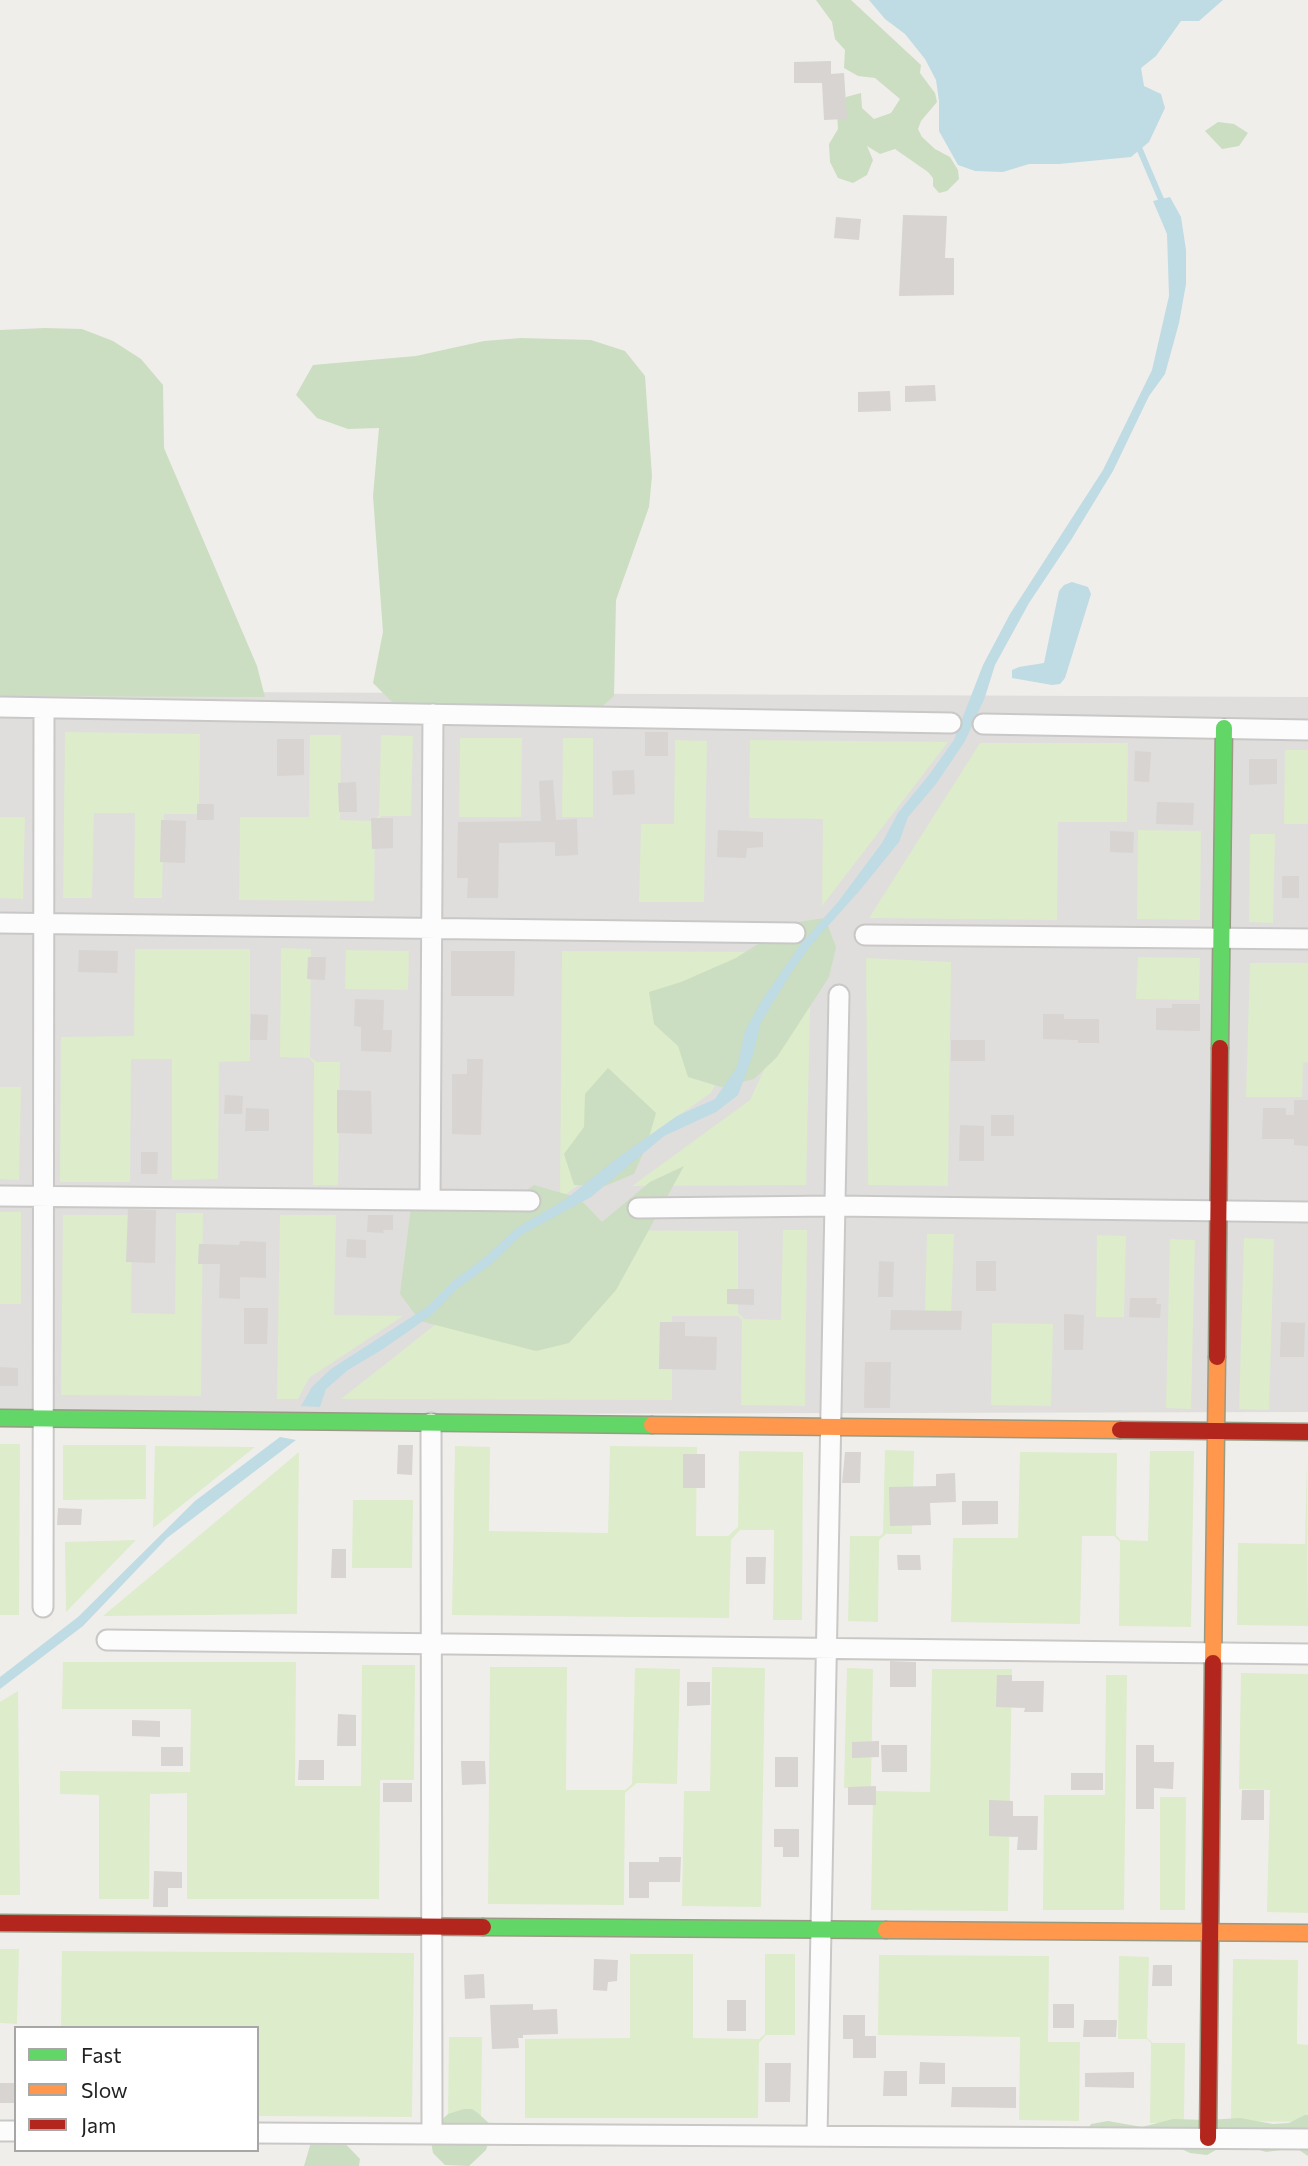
<!DOCTYPE html>
<html>
<head>
<meta charset="utf-8">
<style>
	body { margin:0 }
	#map { position:relative; width:1308px; height:2166px; overflow:hidden; background:#f0eeeb; font-family:Commissioner,sans-serif }
	canvas { display:block }
	.legend { position:absolute; left:14px; top:2026px; width:245px; height:126px; box-sizing:border-box; background:#fff; border:2px solid #a7a7a7; margin:0; padding:9px 12px; list-style:none; font-size:21px; color:#222 }
	.legend li { display:flex; align-items:center; gap:14px; height:35px }
	.legend b { width:35px; border:2px solid #a7a7a7 }
</style>
</head>
<body>
<div id="map">
<canvas width="1308" height="2166"></canvas>
<ul class="legend">
<li><b style="height:9px;background:#63d668"></b>Fast</li>
<li><b style="height:9px;background:#ff974d"></b>Slow</li>
<li><b style="height:9px;background:#b3261e"></b>Jam</li>
</ul>
</div>
<script>
const ctx = document.querySelector('canvas').getContext('2d');
ctx.lineJoin = 'round';
function fill(path, color) { ctx.fillStyle = color; ctx.fill(path, 'evenodd'); }
const poly = rows => new Path2D(rows.map(r => 'M' + r).join(''));
function trace(path, color, width, dash) { ctx.strokeStyle = color; ctx.lineWidth = width; ctx.lineCap = dash ? 'butt' : 'round'; ctx.setLineDash(dash || []); ctx.stroke(path); }
const residential = poly([
	[0,691,1308,697,1308,1412,0,1415]
]);
const grass = poly([
	[65,732,200,734,199,814,164,814,162,898,134,898,135,813,94,813,92,898,63,898],
	[310,735,341,735,340,820,373,821,379,815,381,735,413,736,411,816,382,816,375,821,374,901,239,900,240,817,309,817],
	[460,738,522,738,521,817,459,817],
	[563,738,593,738,593,817,562,817],
	[675,740,707,741,704,902,639,902,641,824,674,824],
	[750,740,948,742,822,906,823,819,749,818],
	[980,743,1128,743,1127,822,1058,822,1057,920,869,918],
	[1285,750,1308,750,1308,824,1284,824],
	[0,817,25,817,23,899,0,898],
	[1138,830,1201,831,1200,920,1137,919],
	[1250,834,1275,834,1273,923,1249,922],
	[281,948,311,949,310,1057,317,1062,340,1062,338,1185,313,1185,314,1063,309,1058,280,1057],
	[135,949,250,949,250,1061,219,1062,218,1179,172,1180,172,1059,131,1059,130,1182,60,1182,61,1037,134,1036],
	[346,950,409,951,408,990,345,989],
	[562,951,787,952,711,1093,560,1198],
	[1138,957,1200,958,1199,1000,1136,999],
	[866,958,951,962,948,1186,868,1185],
	[1250,963,1308,963,1308,1062,1303,1063,1302,1097,1246,1097],
	[811,969,806,1185,632,1186,750,1100],
	[0,1087,21,1087,19,1180,0,1179],
	[0,1212,21,1212,21,1304,0,1304],
	[176,1213,203,1213,201,1396,61,1395,63,1215,132,1215,131,1313,175,1314],
	[280,1215,336,1215,334,1315,403,1316,309,1378,298,1399,277,1399],
	[555,1230,738,1231,738,1313,745,1319,781,1320,783,1230,807,1230,805,1406,741,1405,742,1320,738,1316,672,1316,672,1400,341,1399],
	[927,1234,954,1234,951,1315,925,1314],
	[1097,1235,1126,1236,1124,1317,1096,1317],
	[1244,1238,1274,1239,1269,1410,1239,1409],
	[1170,1239,1195,1240,1191,1409,1166,1408],
	[992,1323,1053,1324,1051,1406,991,1405],
	[0,1444,20,1444,19,1615,0,1615],
	[63,1445,146,1445,146,1499,63,1500],
	[155,1446,255,1447,153,1528],
	[455,1446,490,1447,489,1531,608,1533,610,1446,697,1447,696,1536,728,1536,738,1527,739,1451,803,1452,802,1620,773,1620,774,1530,740,1530,731,1540,729,1618,452,1615],
	[885,1450,914,1451,912,1534,886,1534,879,1540,878,1622,848,1621,850,1536,880,1536,883,1533],
	[1150,1451,1194,1451,1191,1627,1119,1626,1120,1542,1114,1536,1082,1536,1080,1624,951,1622,953,1538,1018,1538,1020,1452,1117,1453,1116,1535,1121,1540,1148,1541],
	[299,1452,297,1614,103,1616],
	[1307,1457,1308,1626,1237,1625,1238,1543,1305,1544],
	[353,1500,413,1500,412,1568,352,1568],
	[136,1540,66,1612,65,1542],
	[63,1662,296,1662,295,1786,361,1786,362,1665,415,1665,414,1780,380,1780,379,1899,187,1899,187,1793,150,1794,149,1899,99,1899,99,1795,60,1794,60,1771,190,1772,191,1709,62,1709],
	[490,1667,567,1667,566,1790,625,1790,632,1784,635,1668,680,1669,677,1784,637,1783,625,1793,624,1905,488,1904],
	[712,1667,765,1668,761,1907,682,1906,684,1791,710,1791],
	[847,1668,873,1669,871,1788,875,1791,930,1792,932,1669,1012,1669,1008,1911,871,1910,873,1792,869,1788,844,1788],
	[1241,1673,1308,1674,1308,1913,1267,1912,1270,1790,1239,1789],
	[1106,1675,1127,1675,1124,1910,1043,1910,1044,1795,1105,1795],
	[18,1691,20,1895,0,1895,0,1702],
	[1160,1797,1186,1797,1185,1910,1160,1910],
	[0,1949,19,1949,17,2024,0,2023],
	[62,1951,414,1953,412,2117,257,2116,257,2028,61,2028],
	[630,1954,693,1954,693,2038,759,2039,765,2034,765,1954,795,1954,795,2035,766,2035,759,2043,758,2118,525,2118,525,2039,630,2038],
	[879,1955,1049,1956,1048,2042,1080,2042,1079,2121,1019,2120,1020,2037,878,2035],
	[1119,1956,1149,1957,1147,2038,1153,2043,1185,2043,1184,2123,1150,2123,1151,2043,1147,2039,1118,2039],
	[1233,1959,1298,1960,1297,2044,1308,2045,1308,2122,1231,2121],
	[449,2037,482,2037,481,2118,448,2117]
]);
const forest = poly([
	[816,0,851,0,921,65,920,73,935,93,937,102,921,121,918,129,922,137,935,149,950,157,958,170,959,179,947,191,939,193,933,186,933,178,928,172,895,149,880,154,867,146,873,160,867,175,853,183,838,178,830,162,829,144,838,129,837,111,846,97,861,93,862,108,874,119,891,113,900,99,875,78,858,76,844,68,845,50,835,39,832,22],
	[1218,122,1234,124,1248,133,1239,146,1222,149,1205,131],
	[45,328,82,329,113,341,141,359,163,385,164,448,257,666,265,697,0,696,0,330],
	[521,338,591,340,625,351,645,376,652,476,649,507,616,600,614,696,591,716,396,706,373,683,383,632,373,496,379,428,348,429,317,418,296,395,313,365,416,356,484,341],
	[825,918,836,947,829,977,777,1057,754,1079,721,1087,688,1077,678,1046,654,1024,649,992,681,982,736,958,791,923],
	[608,1068,656,1113,647,1144,634,1174,605,1186,574,1185,564,1154,584,1127,585,1094],
	[684,1166,616,1290,569,1343,536,1351,420,1321,400,1294,411,1207,501,1209,534,1185,579,1198,602,1222,650,1182],
	[464,2109,472,2109,479,2114,491,2125,491,2134,486,2150,469,2166,445,2165,433,2153,430,2136,434,2127,448,2114],
	[1305,2115,1308,2115,1308,2156,1296,2148,1266,2152,1236,2142,1221,2147,1207,2155,1190,2153,1175,2146,1082,2139,1091,2124,1108,2121,1142,2127,1173,2119,1208,2120,1240,2118,1273,2124,1289,2123],
	[336,2134,360,2159,359,2166,304,2166,312,2139]
]);
const water = poly([
	[869,0,1223,0,1199,21,1181,21,1156,56,1141,68,1144,86,1161,94,1165,108,1149,142,1131,157,1059,164,1029,164,1003,172,975,171,958,165,939,131,939,101,936,80,925,59,905,34,885,19],
	[1170,197,1181,217,1186,250,1186,284,1179,323,1165,374,1149,396,1113,471,1071,540,1029,603,995,665,985,697,965,741,936,784,908,817,899,842,860,890,812,944,793,970,761,1022,753,1055,738,1095,716,1112,664,1136,591,1197,523,1234,489,1266,457,1289,433,1314,383,1349,348,1370,326,1389,320,1407,301,1406,312,1387,331,1369,427,1307,453,1281,485,1257,518,1227,566,1199,616,1159,677,1116,715,1099,737,1067,745,1031,762,1000,800,945,838,902,882,843,898,813,929,775,954,740,983,665,1010,614,1103,470,1152,370,1169,296,1167,234,1153,201],
	[1072,582,1088,587,1091,594,1065,678,1060,684,1052,685,1012,678,1012,670,1019,667,1044,663,1059,591,1064,585],
	[280,1437,296,1440,167,1538,83,1626,0,1689,0,1677,78,1617,195,1501]
]);
const stream = poly([
	[1137,143,1163,204]
]);
const building = poly([
	[831,61,831,74,844,73,847,119,824,120,822,83,794,83,794,62],
	[903,215,947,216,945,258,954,258,954,295,899,296],
	[836,217,861,219,859,240,834,238],
	[935,385,936,401,905,402,905,386],
	[890,391,891,411,858,412,858,392],
	[645,732,668,732,668,756,645,756],
	[277,739,304,739,304,775,277,776],
	[1135,751,1151,752,1149,782,1134,781],
	[1249,759,1277,759,1277,784,1249,785],
	[634,770,635,794,613,795,612,771],
	[553,780,556,820,577,819,578,855,555,856,555,842,499,843,498,898,467,898,468,878,457,878,458,822,541,821,539,781],
	[356,782,357,812,339,812,338,783],
	[1157,802,1194,803,1193,825,1156,824],
	[197,804,214,804,214,820,197,820],
	[371,818,393,818,393,848,372,849],
	[161,820,186,821,185,863,160,862],
	[718,830,763,832,763,847,747,848,746,858,717,857],
	[1110,831,1134,832,1133,853,1110,852],
	[1282,876,1299,876,1299,898,1282,898],
	[79,950,118,951,117,973,78,972],
	[451,951,515,951,514,996,451,996],
	[308,957,326,957,325,980,307,979],
	[355,999,384,1000,383,1030,392,1030,391,1052,361,1051,361,1027,354,1026],
	[1172,1004,1200,1004,1200,1031,1156,1030,1156,1008,1172,1008],
	[251,1014,268,1015,267,1040,250,1040],
	[1043,1014,1064,1014,1064,1019,1099,1019,1099,1043,1078,1043,1078,1040,1043,1039],
	[951,1040,985,1040,985,1061,951,1061],
	[467,1059,483,1059,481,1135,452,1134,452,1074,467,1074],
	[337,1090,371,1091,372,1134,337,1133],
	[225,1095,243,1096,242,1114,224,1114],
	[1294,1100,1308,1100,1308,1146,1294,1145,1294,1139,1262,1139,1263,1108,1286,1108,1286,1115,1294,1115],
	[246,1108,269,1109,269,1131,245,1131],
	[991,1115,1014,1115,1014,1136,991,1136],
	[960,1125,984,1126,984,1161,959,1161],
	[141,1152,158,1152,157,1174,141,1174],
	[128,1209,156,1210,155,1263,126,1262],
	[368,1215,393,1215,393,1230,383,1230,384,1233,367,1232],
	[347,1239,366,1240,366,1258,346,1257],
	[240,1241,266,1242,266,1278,240,1277,240,1299,219,1298,220,1264,198,1264,199,1244,239,1245],
	[879,1261,894,1262,893,1297,878,1297],
	[976,1261,996,1261,996,1291,976,1291],
	[727,1289,754,1289,754,1305,727,1304],
	[1130,1298,1157,1298,1156,1304,1161,1304,1160,1318,1129,1317],
	[244,1308,268,1308,267,1344,244,1344],
	[891,1310,962,1311,961,1330,890,1330],
	[1064,1314,1084,1315,1083,1350,1064,1350],
	[660,1322,685,1322,685,1336,717,1337,716,1370,659,1369],
	[1281,1322,1305,1323,1304,1357,1280,1357],
	[865,1362,891,1362,890,1408,864,1408],
	[0,1367,18,1368,18,1386,0,1386],
	[398,1445,413,1445,412,1475,397,1474],
	[845,1452,861,1452,860,1483,842,1483],
	[683,1454,705,1454,705,1488,683,1488],
	[955,1473,956,1502,930,1503,931,1525,890,1526,889,1487,936,1486,936,1474],
	[962,1501,998,1501,998,1524,962,1525],
	[58,1508,82,1509,81,1525,57,1525],
	[332,1549,346,1549,346,1578,331,1578],
	[897,1555,920,1555,921,1570,898,1570],
	[746,1557,766,1557,765,1584,746,1584],
	[890,1661,916,1662,916,1687,890,1687],
	[997,1675,1012,1675,1012,1681,1044,1681,1043,1712,1024,1712,1025,1708,996,1707],
	[687,1682,710,1682,710,1705,687,1706],
	[338,1714,356,1715,356,1746,337,1746],
	[132,1720,160,1721,160,1737,132,1736],
	[879,1741,879,1757,852,1758,852,1742],
	[881,1745,907,1745,907,1772,882,1772],
	[1136,1745,1154,1745,1154,1762,1174,1762,1173,1789,1154,1788,1154,1809,1136,1809],
	[161,1747,183,1747,183,1766,161,1766],
	[775,1757,798,1757,798,1787,775,1787],
	[299,1760,324,1760,324,1780,298,1780],
	[461,1761,485,1761,486,1784,462,1785],
	[1071,1773,1103,1773,1103,1790,1071,1790],
	[383,1783,412,1783,412,1802,383,1802],
	[876,1786,876,1805,848,1805,848,1787],
	[1242,1790,1264,1790,1264,1820,1241,1820],
	[989,1800,1013,1801,1013,1816,1038,1816,1037,1850,1017,1850,1018,1837,989,1836],
	[774,1829,799,1829,799,1857,783,1857,783,1847,774,1847],
	[659,1857,681,1857,680,1882,649,1882,649,1898,629,1898,629,1862,659,1862],
	[154,1871,182,1872,182,1888,168,1888,168,1907,153,1907],
	[594,1959,618,1960,617,1981,608,1982,607,1991,593,1990],
	[1153,1965,1172,1965,1172,1986,1152,1986],
	[484,1974,485,1998,465,1999,464,1975],
	[727,2000,746,2000,746,2031,727,2031],
	[533,2004,533,2010,557,2009,558,2034,523,2035,523,2038,518,2038,519,2048,492,2049,490,2005],
	[1053,2004,1074,2004,1074,2028,1053,2028],
	[843,2015,865,2015,865,2036,876,2036,876,2058,853,2058,853,2039,843,2039],
	[1084,2020,1117,2020,1116,2037,1083,2037],
	[920,2062,945,2063,945,2084,919,2084],
	[765,2063,791,2063,790,2102,765,2102],
	[884,2071,907,2071,907,2096,883,2096],
	[1134,2072,1134,2088,1085,2087,1085,2073],
	[0,2083,15,2083,14,2103,0,2103],
	[952,2087,1016,2087,1016,2108,951,2107]
]);
const street = poly([
	[0,707,951,723],
	[983,724,1308,730],
	[0,923,795,933],
	[865,935,1308,939],
	[0,1196,530,1201],
	[430,1200,433,714],
	[638,1208,835,1206,1308,1212],
	[431,1423,432,2134],
	[43,1607,44,708],
	[107,1640,1308,1654],
	[0,2131,16,2131],
	[257,2133,1308,2139],
	[817,2136,839,995]
]);
const fast = poly([
	[1220,1048,1224,728],
	[0,1418,652,1425],
	[483,1927,886,1930]
]);
const slow = poly([
	[652,1425,1120,1430],
	[1213,1663,1217,1357],
	[886,1930,1308,1933]
]);
const jam = poly([
	[1217,1357,1220,1048],
	[1120,1430,1308,1432],
	[0,1923,483,1927],
	[1208,2138,1213,1663]
]);
fill(residential, '#dfdedc');
fill(grass, '#ddeccb');
fill(forest, '#cbdec1');
fill(water, '#bfdbe3');
trace(stream, '#bfdbe3', 6);
fill(building, '#d7d4d2');
trace(street, '#c9c8c7', 23);
trace(fast, '#999a82', 19);
trace(slow, '#999a82', 19);
trace(jam, '#999a82', 19);
trace(street, '#fdfcfc', 19);
trace(fast, '#63d668', 16);
trace(slow, '#ff974d', 16);
trace(jam, '#b3261e', 16);
</script>
</body>
</html>
